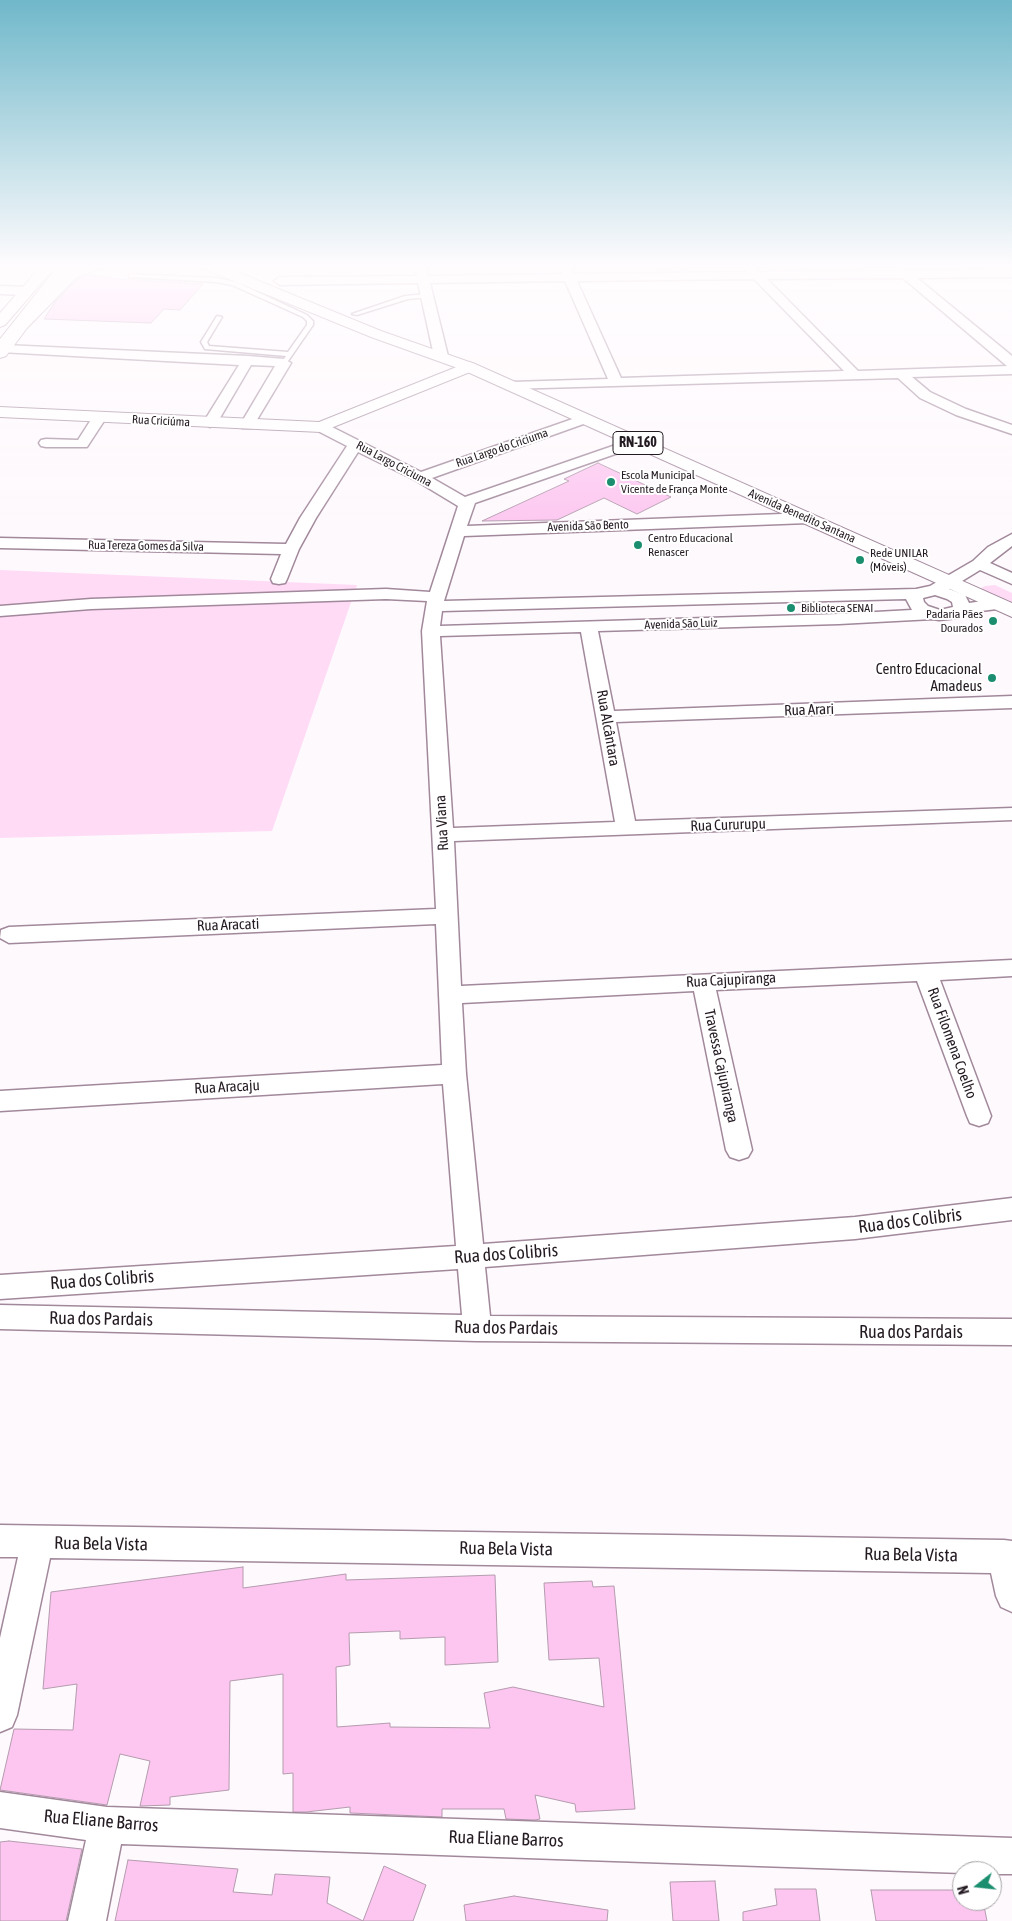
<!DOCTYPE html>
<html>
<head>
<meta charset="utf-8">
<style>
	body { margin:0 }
	#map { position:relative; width:1012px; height:1921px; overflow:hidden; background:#fef9fd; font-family:"Asap Condensed",sans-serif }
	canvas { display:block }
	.north { position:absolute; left:952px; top:1861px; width:50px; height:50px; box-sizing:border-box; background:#fff; border:1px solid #a7a4a7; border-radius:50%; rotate:254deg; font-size:14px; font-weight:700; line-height:20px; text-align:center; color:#241b22 }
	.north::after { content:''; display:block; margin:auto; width:18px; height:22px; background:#1b8e70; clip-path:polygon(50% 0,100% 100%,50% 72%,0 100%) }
</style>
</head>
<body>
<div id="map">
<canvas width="1012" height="1921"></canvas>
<div class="north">N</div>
</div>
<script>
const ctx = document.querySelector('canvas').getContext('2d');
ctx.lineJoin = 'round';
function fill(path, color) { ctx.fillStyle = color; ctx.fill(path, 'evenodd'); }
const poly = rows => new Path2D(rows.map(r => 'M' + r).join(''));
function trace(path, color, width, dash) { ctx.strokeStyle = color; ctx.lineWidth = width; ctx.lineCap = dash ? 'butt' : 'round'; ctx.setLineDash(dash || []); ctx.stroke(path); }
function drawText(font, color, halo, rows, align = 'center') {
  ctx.font = font + ' "Asap Condensed",sans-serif'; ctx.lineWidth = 4; ctx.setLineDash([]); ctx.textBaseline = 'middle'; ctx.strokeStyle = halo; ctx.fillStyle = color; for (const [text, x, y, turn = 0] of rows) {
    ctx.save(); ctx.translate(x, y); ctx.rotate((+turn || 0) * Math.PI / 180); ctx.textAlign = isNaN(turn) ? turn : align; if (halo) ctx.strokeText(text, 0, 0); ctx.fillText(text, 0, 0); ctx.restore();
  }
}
const green = poly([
	[0,570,357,585,272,831,0,838],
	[995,585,1012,593,1012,607,980,589,985,586]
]);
const building = poly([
	[87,275,120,279,203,284,180,310,164,309,151,323,44,319,55,302,77,280,87,275],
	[598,463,671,497,637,514,604,498,557,520,482,521,569,481,564,479,598,463],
	[243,1567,243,1588,346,1574,346,1580,495,1575,498,1662,445,1665,445,1637,400,1639,400,1631,349,1633,350,1665,336,1667,337,1727,390,1723,390,1727,490,1728,484,1693,513,1687,604,1707,599,1658,549,1660,544,1583,592,1581,593,1587,614,1586,635,1809,576,1812,575,1804,535,1795,540,1819,535,1820,506,1819,504,1809,442,1809,442,1817,350,1813,350,1807,306,1812,293,1812,293,1773,283,1774,283,1674,230,1681,229,1790,170,1797,170,1805,140,1806,150,1761,120,1754,107,1805,0,1790,14,1729,73,1730,77,1684,43,1689,51,1592,243,1567],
	[9,1841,82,1849,66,1921,0,1921,0,1842,9,1841],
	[128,1860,238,1869,233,1892,272,1895,275,1874,330,1877,327,1903,363,1921,384,1866,426,1885,413,1921,115,1921,128,1860],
	[715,1881,719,1921,673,1921,670,1882,715,1881],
	[775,1889,816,1889,820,1921,743,1921,743,1912,777,1905,775,1889],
	[871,1890,962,1890,962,1901,983,1901,987,1921,876,1921,871,1890],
	[514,1896,608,1910,607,1921,466,1921,464,1905,514,1896]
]);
const lane = poly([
	[131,274,216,278,236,282,307,315,313,321,313,325,286,364,284,365,281,363,286,356,205,349,201,342,217,316,222,317,207,342,209,346,288,352,307,325,307,321,303,317,232,285,216,282,129,277,129,275,131,274],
	[427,294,429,295,429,297,408,299,357,315,352,314,405,296,427,294]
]);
const street = poly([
	[414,265,426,265,428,276,562,274,559,265,569,265,574,274,747,272,744,269,750,266,760,272,896,271,897,268,901,267,909,271,1012,269,1012,277,917,278,1012,356,1012,374,912,377,930,392,966,409,1012,425,1012,434,956,415,920,398,898,378,507,389,505,386,507,383,512,382,608,379,565,281,430,283,448,356,441,360,434,356,418,283,280,285,274,281,280,277,417,276,414,265],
	[903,278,1007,366,1009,366,858,371,767,279,903,278],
	[754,279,844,371,621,378,577,281,754,279],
	[0,286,27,287,33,291,27,295,0,294,0,286],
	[4,345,248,356,284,359,291,363,252,428,242,428,240,425,275,366,251,365,217,423,210,427,203,423,239,365,0,352,0,346,4,345],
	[99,414,106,418,87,447,46,447,41,446,39,443,41,440,46,439,78,440,94,415,99,414],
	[584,415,591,419,589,422,432,478,465,497,636,438,641,439,643,442,641,445,475,503,467,526,808,513,813,515,816,518,813,521,808,523,464,536,444,601,916,589,930,586,973,561,988,547,1012,534,1012,546,990,563,1012,573,1012,584,980,570,949,589,965,595,969,603,997,599,1003,600,1005,604,1003,608,997,609,965,613,958,618,939,620,933,619,839,624,598,631,614,711,1012,696,1012,708,616,722,635,821,1012,808,1012,820,454,841,461,986,1012,960,1012,976,940,980,991,1116,988,1123,979,1126,970,1123,967,1116,917,981,716,990,752,1150,748,1157,739,1160,730,1157,726,1150,694,991,462,1003,466,1074,483,1244,855,1217,1012,1198,1012,1220,855,1239,485,1267,490,1316,1012,1319,1012,1345,477,1341,0,1329,0,1305,462,1315,458,1269,0,1299,0,1275,456,1246,443,1084,0,1111,0,1091,442,1065,436,924,9,943,0,938,1,930,9,927,436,909,422,631,427,601,386,599,91,609,0,616,0,606,91,599,386,589,430,592,458,506,415,480,358,452,316,518,299,549,287,579,285,583,279,584,273,583,271,579,281,554,0,548,0,538,286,544,300,518,347,446,316,430,314,427,316,424,326,424,421,472,584,415],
	[935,595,947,599,952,602,953,607,940,610,928,606,924,602,923,598,935,595],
	[906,599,912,610,839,614,440,626,442,611,906,599],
	[581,632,615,822,453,828,440,636,581,632],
	[0,1525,1004,1540,1012,1541,1012,1612,1001,1607,996,1596,991,1573,50,1558,17,1715,12,1727,0,1732,0,1638,18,1557,0,1557,0,1525],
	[0,1792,107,1807,1012,1838,1012,1874,992,1874,992,1871,962,1871,962,1873,121,1844,106,1921,68,1921,86,1840,0,1828,0,1792]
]);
const secondary = poly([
	[469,362,475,364,477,367,475,370,321,432,0,417,0,407,319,422,469,362]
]);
const primary = poly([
	[42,265,57,265,5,325,0,327,0,313,42,265],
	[82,265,101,265,99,268,76,278,27,328,6,356,0,358,0,343,17,322,66,272,82,265],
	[200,265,220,265,381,331,475,364,1012,603,1012,617,463,370,371,337,202,268,200,265]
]);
const highway = poly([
	[59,265,73,265,6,352,0,354,0,339,59,265]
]);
const markers = [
	[611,482,5,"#1b8e70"],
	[638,545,5,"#1b8e70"],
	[860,560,5,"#1b8e70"],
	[791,608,5,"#1b8e70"],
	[993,621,5,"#1b8e70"],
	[992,678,5,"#1b8e70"]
];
const farStreetnames = [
	["Rua Criciúma",161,421,3],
	["Rua Largo do Criciuma",502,448,-19],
	["Rua Largo Criciuma",394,464,28],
	["Avenida Benedito Santana",802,516,24],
	["Avenida São Bento",588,526,-2],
	["Rua Tereza Gomes da Silva",146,546,1],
	["Avenida São Luiz",681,624,-2]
];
const farPoinames = [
	["Escola Municipal",621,475],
	["Vicente de França Monte",621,489],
	["Centro Educacional",648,538],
	["Renascer",648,552],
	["Rede UNILAR",870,553],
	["(Móveis)",870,567],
	["Biblioteca SENAI",801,608],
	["Padaria Pães",983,614,"right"],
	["Dourados",983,628,"right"]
];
const shields = [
	[638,443,50]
];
const shieldNames = [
	["RN-160",638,443]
];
const poiNames = [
	["Centro Educacional",982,669],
	["Amadeus",982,686]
];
const streetNames = [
	["Rua Arari",809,710,-2],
	["Rua Alcântara",608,728,80],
	["Rua Viana",442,823,-93],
	["Rua Cururupu",728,825,-2],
	["Rua Aracati",228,925,-2],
	["Rua Cajupiranga",731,980,-3],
	["Rua Filomena Coelho",952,1043,70],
	["Travessa Cajupiranga",721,1066,78],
	["Rua Aracaju",227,1087,-3]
];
const nearStreetnames = [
	["Rua dos Colibris",910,1221,-7],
	["Rua dos Colibris",506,1254,-4],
	["Rua dos Colibris",102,1280,-4],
	["Rua dos Pardais",101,1319,1],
	["Rua dos Pardais",506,1328,1],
	["Rua dos Pardais",911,1332],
	["Rua Bela Vista",101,1544,1],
	["Rua Bela Vista",506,1549,1],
	["Rua Bela Vista",911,1555,1],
	["Rua Eliane Barros",101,1821,5],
	["Rua Eliane Barros",506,1839,2]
];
fill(green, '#ffdbf6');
fill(building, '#fdc6f0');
trace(building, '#b49bae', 1);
trace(lane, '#a1889b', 3);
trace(street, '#a1889b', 3);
trace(secondary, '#a1889b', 2);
trace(primary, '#a1889b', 2);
trace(highway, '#a1889b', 2);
fill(lane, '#fff');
fill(street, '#fff');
fill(secondary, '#fff');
fill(primary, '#fff');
fill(highway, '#fff');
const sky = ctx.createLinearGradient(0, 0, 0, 534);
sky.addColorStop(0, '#70b8ca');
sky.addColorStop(0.5, '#fffcfe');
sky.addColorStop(1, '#fffcfe00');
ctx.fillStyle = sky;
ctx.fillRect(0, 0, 1012, 534);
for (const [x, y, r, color] of markers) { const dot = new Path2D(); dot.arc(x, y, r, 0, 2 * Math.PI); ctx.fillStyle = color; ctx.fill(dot); trace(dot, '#fff', 2); }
drawText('12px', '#241b22', '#fff', farStreetnames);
drawText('12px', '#241b22', '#fff', farPoinames, 'left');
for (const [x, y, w] of shields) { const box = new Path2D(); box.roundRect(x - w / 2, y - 11.5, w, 23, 4); ctx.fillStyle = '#fff'; ctx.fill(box); trace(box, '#241b22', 1); }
drawText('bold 14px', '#241b22', null, shieldNames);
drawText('15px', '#241b22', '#fff', poiNames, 'right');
drawText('15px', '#241b22', '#fff', streetNames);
drawText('18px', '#241b22', '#fff', nearStreetnames);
</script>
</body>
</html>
